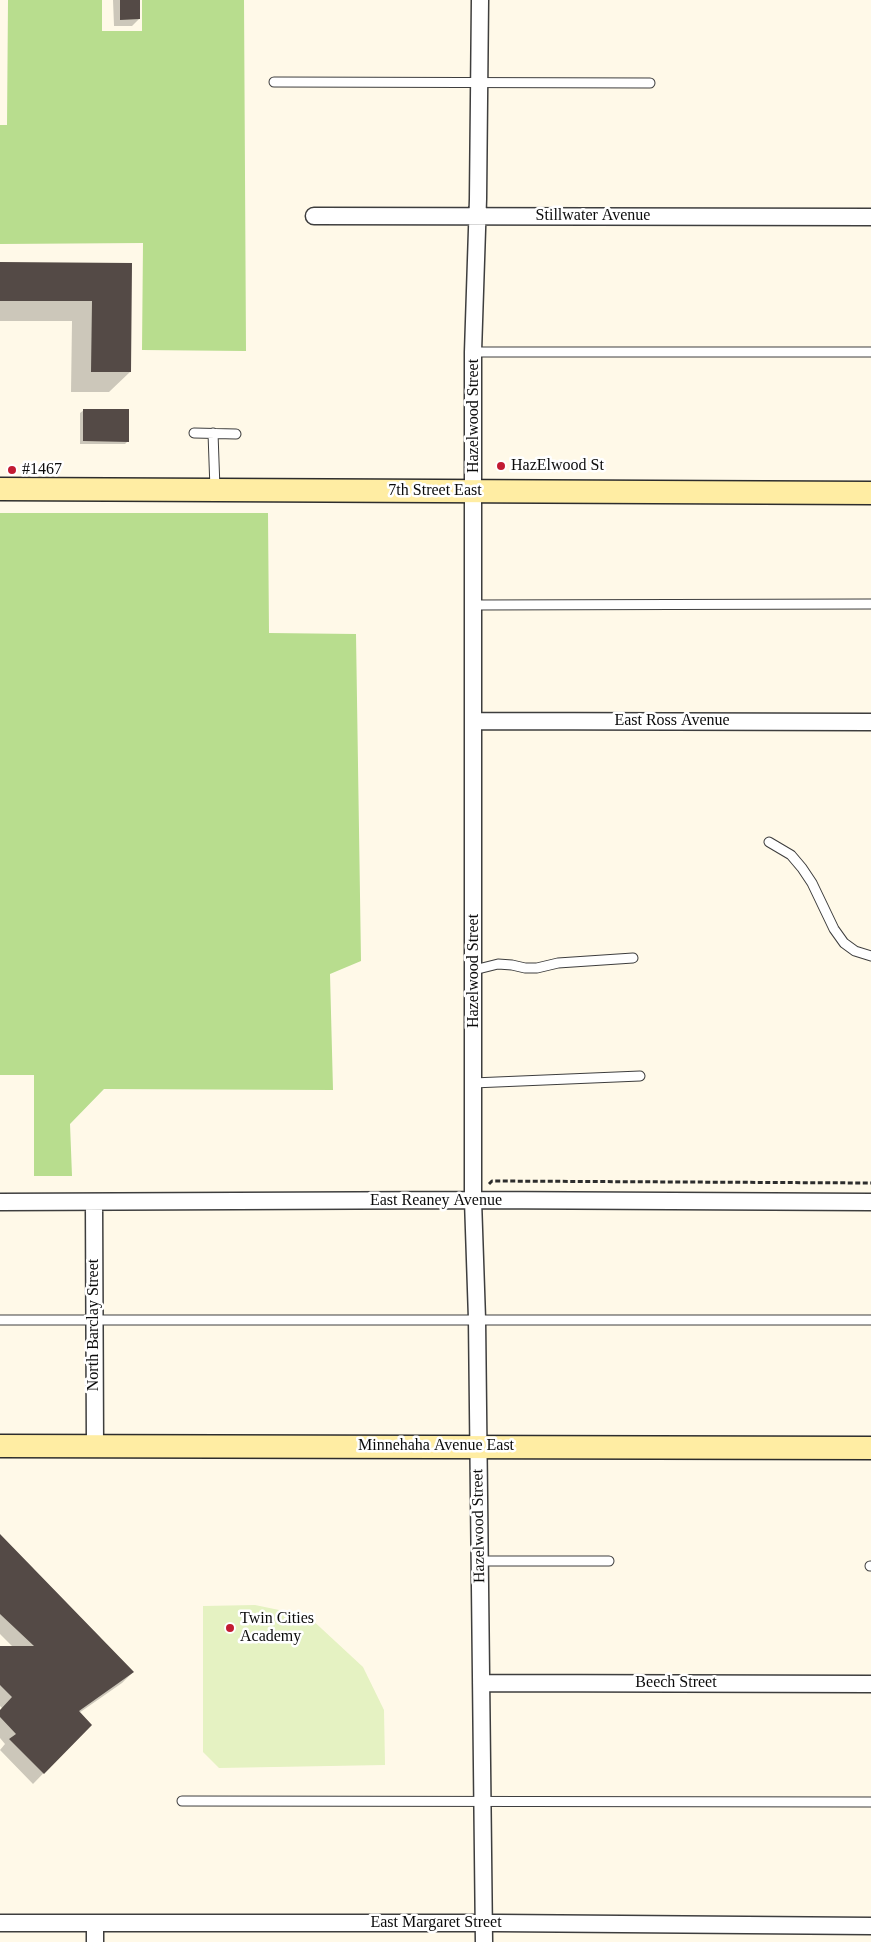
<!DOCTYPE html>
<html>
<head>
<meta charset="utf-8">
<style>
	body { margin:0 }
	canvas { display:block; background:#fff9e8 }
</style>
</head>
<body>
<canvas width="871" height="1942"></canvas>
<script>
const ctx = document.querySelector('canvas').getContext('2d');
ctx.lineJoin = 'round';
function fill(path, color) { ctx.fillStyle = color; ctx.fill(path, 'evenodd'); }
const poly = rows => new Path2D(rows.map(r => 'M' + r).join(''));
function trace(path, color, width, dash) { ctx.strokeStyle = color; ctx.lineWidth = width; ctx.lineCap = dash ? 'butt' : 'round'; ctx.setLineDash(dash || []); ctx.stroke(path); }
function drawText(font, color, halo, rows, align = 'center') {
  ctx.font = font + ' "Times New Roman",serif'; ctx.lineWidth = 5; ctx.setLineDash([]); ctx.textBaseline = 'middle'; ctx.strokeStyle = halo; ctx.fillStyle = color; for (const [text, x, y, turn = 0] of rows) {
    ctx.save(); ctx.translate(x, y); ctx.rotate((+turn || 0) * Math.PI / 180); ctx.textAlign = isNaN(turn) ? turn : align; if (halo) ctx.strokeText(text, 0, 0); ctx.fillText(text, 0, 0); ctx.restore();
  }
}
const forest = poly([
	[8,0,102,0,102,31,142,31,142,0,244,0,246,351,142,350,143,243,0,244,0,125,7,125],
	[0,513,268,513,269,633,356,634,361,961,330,974,333,1090,104,1089,70,1124,72,1176,34,1176,34,1075,0,1075]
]);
const pitch = poly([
	[255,1605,308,1616,363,1667,384,1710,385,1765,219,1768,203,1752,203,1606]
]);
const shadow = poly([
	[113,0,138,0,139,19,132,26,114,26],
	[0,263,130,264,130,372,109,392,71,392,72,321,0,321],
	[84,410,128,441,125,444,80,444,80,413],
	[0,1536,133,1672,122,1683,79,1713,90,1725,33,1784,0,1750,5,1744,0,1738,0,1711,3,1709,0,1706,0,1647,13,1647,0,1634]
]);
const building = poly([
	[120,0,140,0,140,19,120,20],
	[0,262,132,263,131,372,91,372,92,301,0,301],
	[83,409,129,409,129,442,83,441],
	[0,1534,134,1672,79,1711,92,1725,44,1774,9,1739,16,1734,0,1717,0,1710,12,1697,0,1685,0,1646,34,1646,0,1614]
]);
const path = poly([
	[489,1184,492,1181,871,1183]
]);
const lane = poly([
	[274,82,650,83],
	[473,352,871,352],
	[194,433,236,434],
	[213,433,215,489],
	[475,605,871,604],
	[769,842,791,855,802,868,812,883,834,929,844,943,855,951,871,956],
	[474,970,498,964,512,965,525,968,537,968,558,963,633,958],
	[473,1083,640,1076],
	[0,1320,871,1320],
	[479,1561,609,1561],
	[870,1566,871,1566],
	[182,1801,871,1802]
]);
const street = poly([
	[480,0,478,199,473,352,473,1200,477,1319,484,1942],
	[314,216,871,217],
	[474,721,871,722],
	[0,1202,473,1200,871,1202],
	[94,1202,95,1447],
	[481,1683,871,1684],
	[0,1923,497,1923,871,1926],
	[95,1923,95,1942]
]);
const secondary = poly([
	[0,489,871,493],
	[0,1446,871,1448]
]);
const markers = [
	[501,466,5,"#c21b32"],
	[12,470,5,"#c21b32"],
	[230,1628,5,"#c21b32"]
];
const streetNames = [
	["Stillwater Avenue",593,216],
	["Hazelwood Street",474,416,-90],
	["7th Street East",435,491],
	["East Ross Avenue",672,721],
	["Hazelwood Street",474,971,-90],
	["East Reaney Avenue",436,1201],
	["North Barclay Street",94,1325,-90],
	["Minnehaha Avenue East",436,1446],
	["Hazelwood Street",479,1526,-91],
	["Beech Street",676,1683],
	["East Margaret Street",436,1923]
];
const poiNames = [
	["HazElwood St",511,466],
	["#1467",22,470],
	["Twin Cities",240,1619],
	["Academy",240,1637]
];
fill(forest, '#b8dd8e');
fill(pitch, '#e5f2c2');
fill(shadow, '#0003');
fill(building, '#544a46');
trace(lane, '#3e3e3e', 11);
trace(street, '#3e3e3e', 19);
trace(secondary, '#2d2d2d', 25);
trace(path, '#2d2d2d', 3, [5, 2.5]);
trace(lane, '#fff', 9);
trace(street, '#fff', 16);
trace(secondary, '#ffeda3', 22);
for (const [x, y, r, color] of markers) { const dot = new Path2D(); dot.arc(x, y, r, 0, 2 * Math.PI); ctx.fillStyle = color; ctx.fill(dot); trace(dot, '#fff', 2); }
drawText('16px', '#0b0b0b', '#fff', streetNames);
drawText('16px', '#0b0b0b', '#fff', poiNames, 'left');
</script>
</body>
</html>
